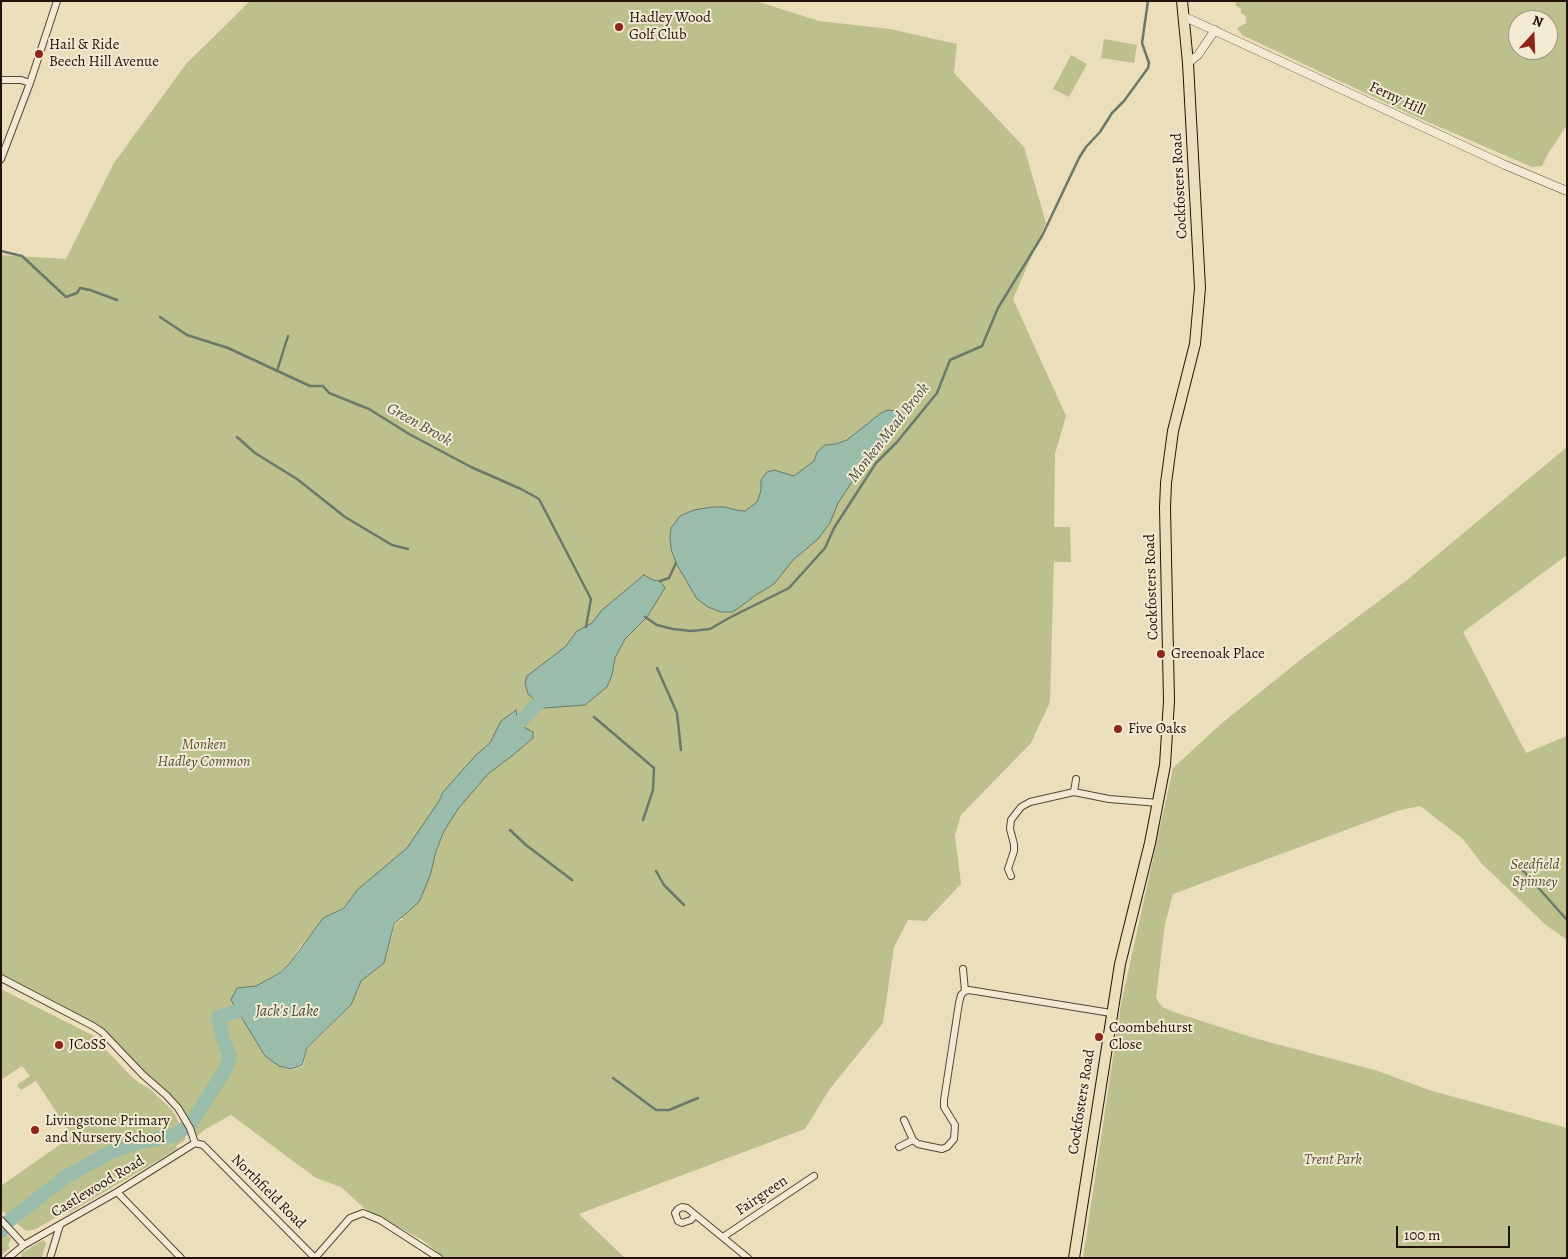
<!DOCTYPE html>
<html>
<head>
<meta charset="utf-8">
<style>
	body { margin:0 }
	#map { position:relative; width:1568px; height:1259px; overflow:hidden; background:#ebdfbb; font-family:Alegreya,serif }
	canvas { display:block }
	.frame { position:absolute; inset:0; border:2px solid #23120b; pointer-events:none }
	.north { position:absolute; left:1508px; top:10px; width:50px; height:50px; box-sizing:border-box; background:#f2ead3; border:1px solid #9f9483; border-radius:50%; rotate:20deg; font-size:14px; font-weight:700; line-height:20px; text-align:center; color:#23120b }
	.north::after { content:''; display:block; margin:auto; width:18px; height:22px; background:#8f2418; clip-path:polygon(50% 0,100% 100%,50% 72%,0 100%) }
	.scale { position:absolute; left:1396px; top:1226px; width:114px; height:22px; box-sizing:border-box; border:2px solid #23120b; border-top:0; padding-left:6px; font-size:15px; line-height:18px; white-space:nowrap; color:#23120b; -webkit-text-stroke:4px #f2ead3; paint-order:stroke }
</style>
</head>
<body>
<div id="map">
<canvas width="1568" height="1259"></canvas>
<div class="frame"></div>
<div class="north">N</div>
<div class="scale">100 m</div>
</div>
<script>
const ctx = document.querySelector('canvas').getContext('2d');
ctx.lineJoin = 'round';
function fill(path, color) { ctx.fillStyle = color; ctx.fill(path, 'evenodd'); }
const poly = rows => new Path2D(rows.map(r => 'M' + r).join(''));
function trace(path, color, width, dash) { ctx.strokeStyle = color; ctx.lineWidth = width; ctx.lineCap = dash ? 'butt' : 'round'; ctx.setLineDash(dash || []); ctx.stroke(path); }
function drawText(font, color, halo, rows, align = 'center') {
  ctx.font = font + ' Alegreya,serif'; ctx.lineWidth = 4; ctx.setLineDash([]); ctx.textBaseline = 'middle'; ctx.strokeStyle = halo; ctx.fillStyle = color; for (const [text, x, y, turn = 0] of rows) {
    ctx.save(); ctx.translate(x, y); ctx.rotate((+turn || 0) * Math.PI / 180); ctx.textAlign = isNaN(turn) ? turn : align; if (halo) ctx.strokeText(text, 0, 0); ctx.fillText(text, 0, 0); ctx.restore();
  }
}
const green = poly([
	[250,1,756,1,819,21,890,29,957,44,954,73,1024,147,1046,223,1013,299,1066,416,1055,454,1054,527,1070,527,1071,562,1055,562,1054,558,1050,702,1031,743,961,815,955,835,961,884,926,921,908,920,894,947,883,1023,829,1090,805,1129,579,1214,625,1258,444,1258,424,1241,364,1208,341,1187,316,1178,231,1115,204,1130,194,1139,178,1108,99,1025,1,975,1,255,66,259,114,163,186,64],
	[358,890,396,903,403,920,400,920,395,925,384,963,361,981,351,1006,307,1049,303,1066,291,1070,279,1066,265,1056,237,1010,232,1001,237,988,256,986,281,971,292,960,299,948,325,917,344,907],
	[1237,1,1567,1,1567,125,1549,152,1542,166,1532,167,1414,116,1242,35,1237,28,1246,23,1246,16,1241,13,1241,9,1235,5],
	[1518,20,1548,20,1548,50,1518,50],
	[1104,39,1137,45,1134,63,1101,58],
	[1071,55,1087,64,1069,97,1053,89],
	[1567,447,1567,555,1463,632,1526,753,1567,736,1567,940,1546,925,1482,864,1463,839,1420,806,1397,811,1173,894,1165,924,1156,998,1162,1007,1174,1012,1254,1038,1378,1071,1429,1090,1567,1128,1567,1258,1083,1258,1121,1004,1173,768,1222,723,1304,657,1407,580],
	[1,989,92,1035,130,1075,139,1083,149,1088,173,1111,185,1134,185,1140,176,1146,177,1149,69,1213,67,1211,36,1229,26,1231,1,1210,1,1186,72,1136,36,1081,21,1090,17,1085,30,1076,22,1066,1,1080],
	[1,1226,11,1239,8,1245,10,1248,1,1255],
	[43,1240,46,1243,42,1258,21,1257,22,1253]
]);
const water = poly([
	[888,410,896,411,899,414,898,421,892,430,856,476,838,503,830,523,818,539,793,560,774,584,756,595,733,612,721,612,708,607,697,599,676,563,671,549,670,537,671,528,680,516,694,510,712,507,725,507,736,510,745,511,757,502,761,491,761,480,767,472,774,470,794,476,814,461,817,452,825,445,836,444,847,440,881,413,888,410],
	[644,575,653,580,660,581,665,588,647,617,625,639,615,658,612,675,607,687,585,705,544,708,538,703,528,694,525,683,527,676,565,647,577,631,592,623,602,610,644,575],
	[516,710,518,724,533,732,533,738,513,755,488,774,458,809,444,831,436,851,430,876,419,902,394,924,384,963,361,981,351,1005,307,1048,302,1065,291,1069,279,1066,265,1056,231,1000,237,988,256,986,281,972,290,963,323,918,344,908,357,890,407,848,439,801,443,792,476,755,490,743,501,721,516,710]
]);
const stream = poly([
	[1,251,22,256,66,297,77,293,80,288,90,290,117,300],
	[160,317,187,335,228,348,310,386,323,386,329,393,369,409,409,434,471,467,521,489,539,499,591,599,586,627],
	[277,371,288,336],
	[237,437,255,453,297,479,345,517,392,545,408,549],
	[660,581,669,578,676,563],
	[645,617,657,625,673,629,691,631,710,629,729,618,789,588,825,548,834,528,876,463,897,442,937,393,950,360,982,346,998,308,1042,236,1079,158,1086,147,1100,132,1112,113,1124,101,1148,68,1149,63,1142,43,1148,1],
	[657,668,677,713,681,750],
	[594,717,654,768,653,790,643,820],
	[510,830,526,845,572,880],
	[1519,866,1567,920],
	[656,871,664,885,684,905],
	[613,1078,656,1110,669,1110,698,1098]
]);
const river = poly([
	[518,724,538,703],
	[1,1231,5,1224,67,1176,111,1152,140,1142,172,1136,190,1125,225,1070,230,1057,223,1038,218,1017,238,1011]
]);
const minor = poly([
	[1,80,21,80,30,83],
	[1,159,30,83,57,1],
	[1074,792,1076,779],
	[1011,876,1008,869,1014,851,1014,844,1010,829,1011,820,1021,807,1030,802,1074,792,1109,799,1159,803],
	[1,978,93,1026,102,1032,143,1075,166,1095,178,1108,190,1128,195,1143],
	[965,991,969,990,1111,1013],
	[904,1120,913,1140,918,1144,942,1149,947,1147,954,1139,955,1125,944,1107,944,1100,959,1003,961,995,965,991,963,969],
	[899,1147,913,1140],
	[117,1192,181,1258],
	[695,1215,691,1220,682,1223,678,1221,675,1213,678,1209,682,1207,687,1208,748,1258],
	[1,1220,24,1245],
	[723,1237,814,1176],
	[8,1258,24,1245,117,1192,195,1143,203,1145,315,1258],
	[50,1258,60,1225],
	[315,1258,350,1218,363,1213,380,1220,439,1258]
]);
const tertiary = poly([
	[1183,16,1505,165,1567,191],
	[1188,63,1198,55,1215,30]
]);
const primary = poly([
	[1074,1258,1120,964,1150,843,1165,765,1169,701,1165,508,1166,483,1173,431,1195,344,1200,288,1188,63,1182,1]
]);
const markers = [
	[619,27,5,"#8f2418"],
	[39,54,5,"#8f2418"],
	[1161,654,5,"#8f2418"],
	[1118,729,5,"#8f2418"],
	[1099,1037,5,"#8f2418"],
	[59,1045,5,"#8f2418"],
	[35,1130,5,"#8f2418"]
];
const poiNames = [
	["Hadley Wood",629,18],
	["Golf Club",629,35],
	["Hail & Ride",49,45],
	["Beech Hill Avenue",49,62],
	["Greenoak Place",1171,654],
	["Five Oaks",1128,729],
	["Coombehurst",1109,1028],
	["Close",1109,1045],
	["JCoSS",69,1045],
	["Livingstone Primary",45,1121],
	["and Nursery School",45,1138]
];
const streetNames = [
	["Ferny Hill",1397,99,25],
	["Cockfosters Road",1180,186,-93],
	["Cockfosters Road",1152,587,-92],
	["Cockfosters Road",1082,1102,-81],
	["Castlewood Road",98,1187,-31],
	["Northfield Road",268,1192,45],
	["Fairgreen",762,1196,-34]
];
const parkNames = [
	["Monken",204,745],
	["Hadley Common",204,762],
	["Seedfield",1535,865],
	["Spinney",1535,882],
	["Trent Park",1333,1160]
];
const waterNames = [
	["Green Brook",419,425,29],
	["Monken Mead Brook",889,433,-52],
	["Jack's Lake",287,1012]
];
fill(green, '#bcc08d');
fill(water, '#99bdaa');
trace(water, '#6a796a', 1);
trace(stream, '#6a796a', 2.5);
trace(river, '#99bdaa', 14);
trace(minor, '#554537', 8);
trace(tertiary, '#554537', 9);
trace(primary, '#23120b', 12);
trace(minor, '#f2ead3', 6);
trace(tertiary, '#f2ead3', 8);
trace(primary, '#ebdfbb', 10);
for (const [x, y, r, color] of markers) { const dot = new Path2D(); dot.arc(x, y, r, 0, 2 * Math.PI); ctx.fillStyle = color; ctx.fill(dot); trace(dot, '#f2ead3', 2); }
drawText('15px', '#23120b', '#f2ead3', poiNames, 'left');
drawText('15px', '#23120b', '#f2ead3', streetNames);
drawText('italic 15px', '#594f38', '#f2ead3', parkNames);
drawText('italic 16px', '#4c4e43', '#f2ead3', waterNames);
</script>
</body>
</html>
